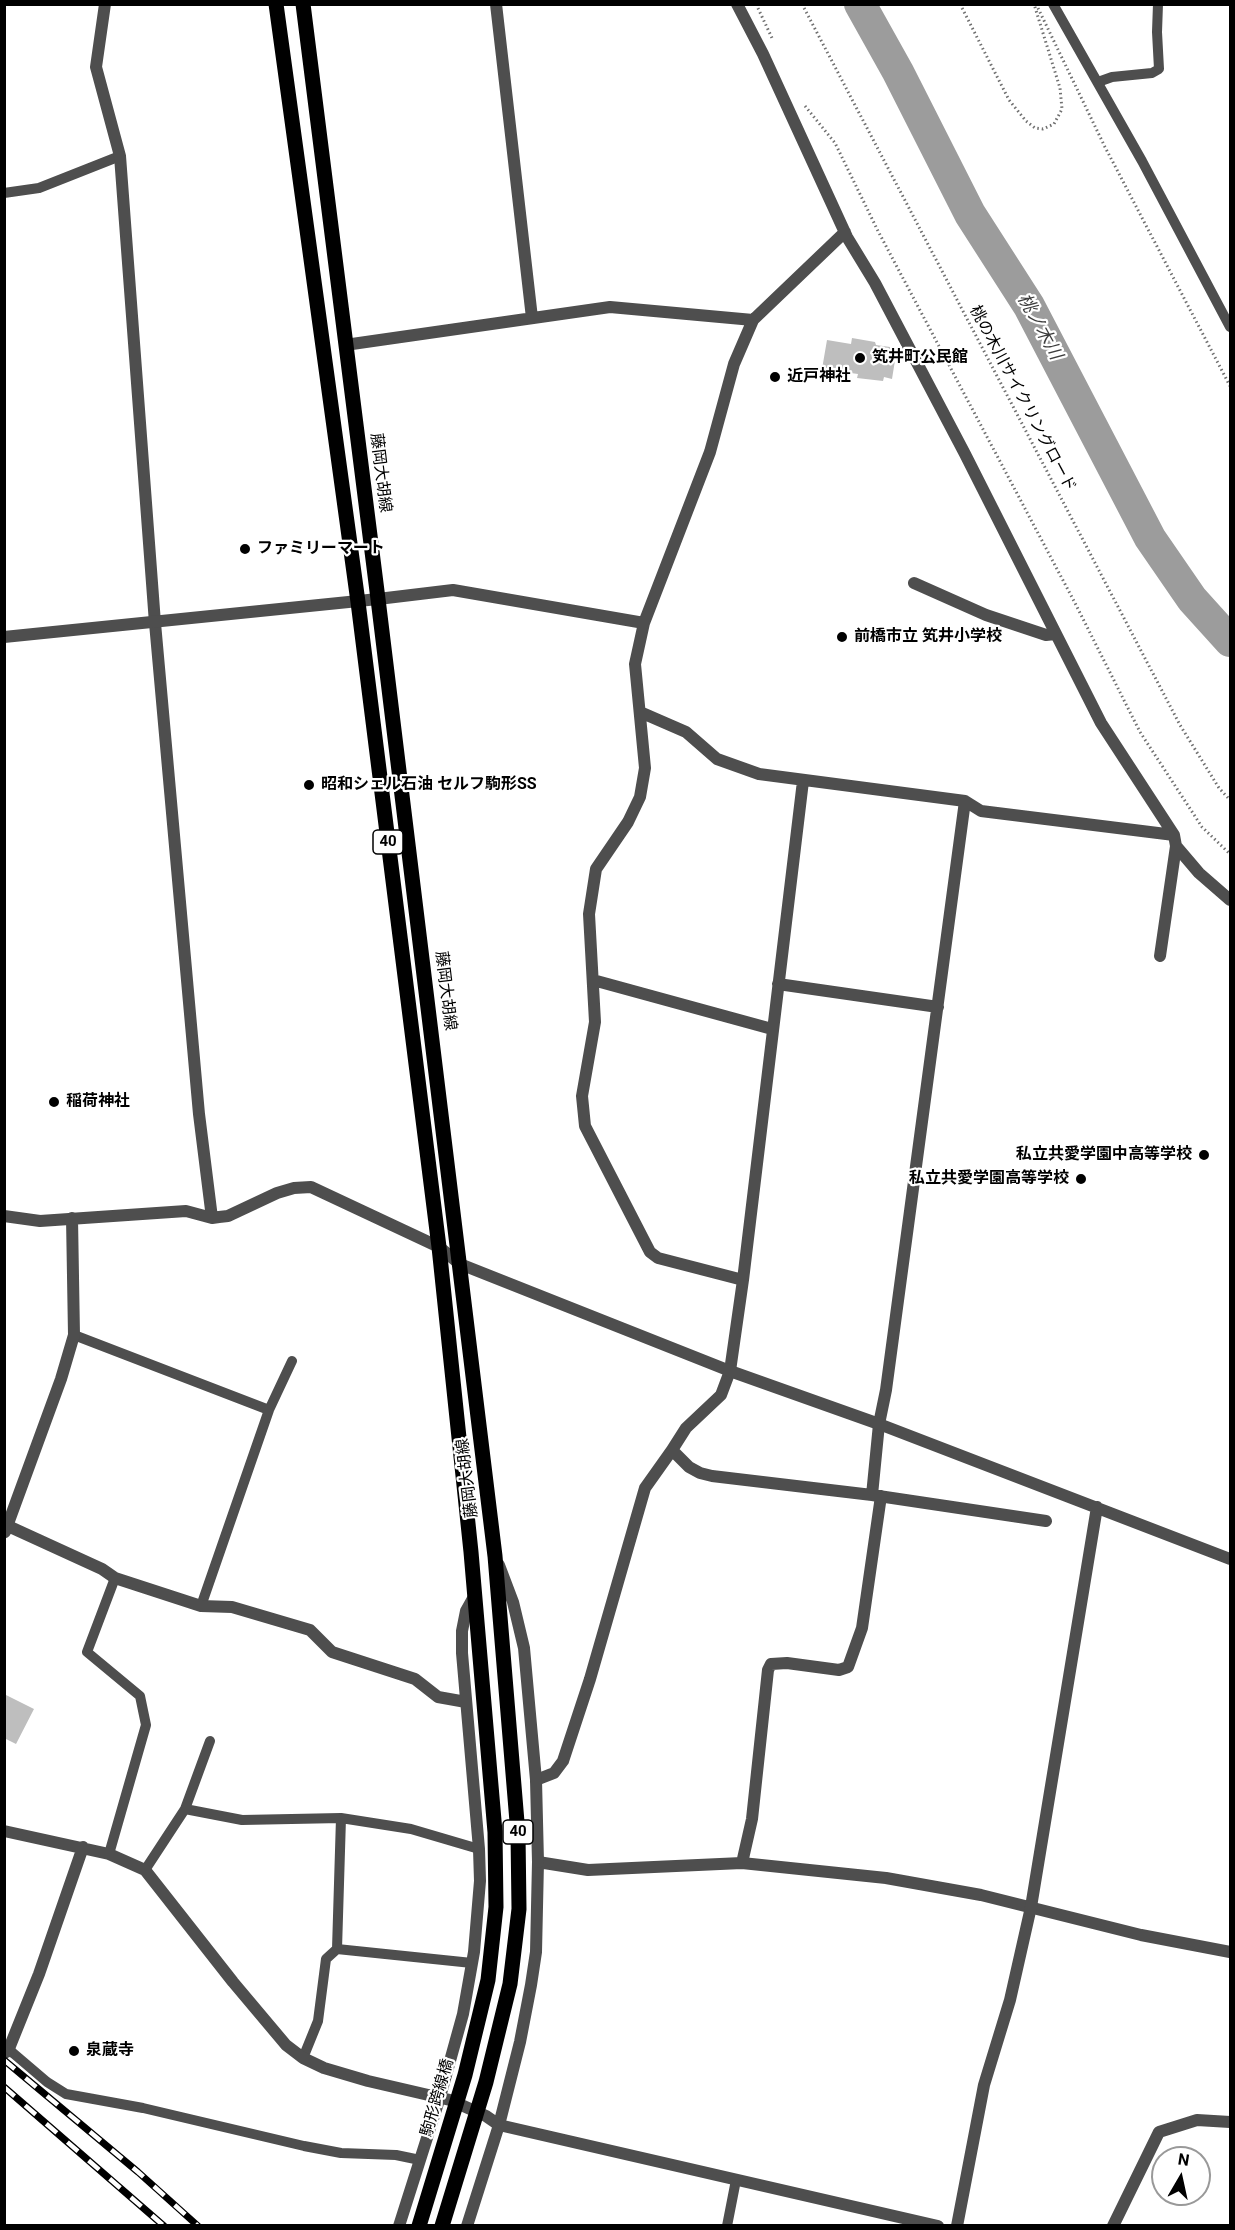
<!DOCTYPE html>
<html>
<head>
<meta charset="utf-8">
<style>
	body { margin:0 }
	#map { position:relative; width:1235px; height:2230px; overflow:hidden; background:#fff; font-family:Roboto,sans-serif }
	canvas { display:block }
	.frame { position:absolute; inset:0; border:6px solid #000; pointer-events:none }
	.north { position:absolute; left:1151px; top:2146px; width:60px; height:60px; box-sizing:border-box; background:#fff; border:2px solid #999; border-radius:50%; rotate:9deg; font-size:16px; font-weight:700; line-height:24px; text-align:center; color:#000 }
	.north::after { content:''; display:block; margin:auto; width:21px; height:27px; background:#000; clip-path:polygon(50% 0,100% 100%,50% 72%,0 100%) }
</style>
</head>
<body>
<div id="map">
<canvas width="1235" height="2230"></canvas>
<div class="frame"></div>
<div class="north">N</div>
</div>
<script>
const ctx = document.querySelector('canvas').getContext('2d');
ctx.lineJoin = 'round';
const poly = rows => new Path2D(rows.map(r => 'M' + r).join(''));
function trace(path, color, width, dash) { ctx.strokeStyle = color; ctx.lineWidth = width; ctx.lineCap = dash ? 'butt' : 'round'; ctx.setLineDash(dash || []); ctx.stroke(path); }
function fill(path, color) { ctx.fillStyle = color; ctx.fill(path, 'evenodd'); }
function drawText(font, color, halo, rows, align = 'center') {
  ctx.font = font + ' Roboto,"Noto Sans JP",sans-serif'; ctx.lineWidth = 4.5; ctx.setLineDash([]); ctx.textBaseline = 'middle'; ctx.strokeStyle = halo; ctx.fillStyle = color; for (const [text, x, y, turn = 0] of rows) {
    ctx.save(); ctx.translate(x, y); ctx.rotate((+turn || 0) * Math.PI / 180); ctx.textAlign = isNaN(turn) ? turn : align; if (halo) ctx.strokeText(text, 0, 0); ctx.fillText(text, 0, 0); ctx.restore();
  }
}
const river = poly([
	[860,4,898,72,970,214,1029,306,1150,538,1192,599,1230,641]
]);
const building = poly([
	[852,338,875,342,876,345,897,348,892,379,884,377,883,381,857,378,858,374,822,369,827,340,851,344],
	[4,1694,34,1709,16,1744,4,1738]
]);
const path = poly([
	[756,4,772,38],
	[802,4,1180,725,1219,788,1230,800],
	[960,4,1009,100,1026,121,1035,128,1043,129,1054,124,1062,109,1060,88,1034,4],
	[1036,4,1105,147,1230,386],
	[805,106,835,143,878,231,1075,603,1140,732,1202,827,1230,854]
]);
const service = poly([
	[1053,4,1142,161,1230,327],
	[1098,82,1112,77,1152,73,1159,69,1157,32,1158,4],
	[4,193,39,188,120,156],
	[74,1335,269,1410],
	[201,1606,269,1410,292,1361],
	[185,1809,242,1820,341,1818,411,1829,479,1849],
	[109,1854,146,1725,140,1696,87,1652,115,1578],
	[145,1870,185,1809,210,1741],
	[337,1949,472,1963],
	[4,2055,8,2051,13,2053,47,2082,66,2094,143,2108,304,2146,341,2153,396,2155,420,2160],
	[303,2058,318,2021,326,1959,337,1949,341,1818],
	[727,2226,736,2180]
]);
const minor = poly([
	[105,4,96,67,120,156,155,623,199,1114,212,1218],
	[496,4,532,318],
	[737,4,763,54,847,237,875,283,965,454,1101,723,1174,835,1176,846,1199,873,1230,900],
	[753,320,845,232],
	[345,345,610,307,753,320,734,364,710,452,644,623,635,664,645,768,640,797,628,822,596,869,589,914,595,1022,582,1096,585,1126,650,1252,658,1258,743,1280],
	[914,583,986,615,1046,635,1055,634],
	[378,599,453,590,644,623],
	[640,712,686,732,717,759,759,774,965,801,981,811,1174,835],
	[1160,956,1176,846],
	[593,980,772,1029],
	[778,984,938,1007],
	[4,1216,40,1221,186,1211,212,1218,219,1217,228,1216,277,1193,294,1188,311,1187,439,1247],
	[672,1450,689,1467,700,1473,712,1476,872,1495,1046,1521],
	[872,1495,879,1424,886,1390,965,801],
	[8,1526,102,1569,115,1578,201,1606,232,1607,310,1630,332,1652,415,1679,438,1697,466,1702],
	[5,1532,61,1379,74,1335,72,1218],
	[536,1780,554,1773,563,1761,590,1679,645,1488,672,1450,686,1428,721,1395,730,1371,743,1280,803,781],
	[4,1831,109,1854,145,1870,233,1982,286,2045,303,2058,324,2068,368,2081,450,2100,486,2116,499,2125,520,2042,531,1985,536,1952,538,1862,588,1870,742,1863,886,1878,981,1895,1141,1935,1230,1952],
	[742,1863,752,1819,768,1670,771,1664,787,1663,839,1670,848,1667,862,1628,881,1496],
	[8,2051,39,1974,83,1847],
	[399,2226,440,2097,463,2014,474,1952,480,1881,479,1849,462,1653,462,1631,466,1611,475,1595],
	[467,2226,499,2125,938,2226],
	[1113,2226,1159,2132,1197,2120,1230,2122]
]);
const tertiary = poly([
	[4,637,378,599],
	[439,1247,460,1264,730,1371,879,1424,1230,1559],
	[499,1565,513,1602,524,1648,536,1780,538,1862],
	[957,2226,984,2085,1010,2000,1031,1907,1097,1507]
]);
const primary = poly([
	[276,4,358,602,439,1247,471,1552,495,1832,496,1907,488,1980,465,2075,419,2226],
	[303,4,378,599,495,1556,518,1834,519,1909,510,1984,486,2082,442,2226]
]);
const rail = poly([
	[4,2060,138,2172,198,2226],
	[4,2087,164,2226]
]);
const markers = [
	[860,358,6,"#000"],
	[775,377,6,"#000"],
	[245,549,6,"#000"],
	[842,637,6,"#000"],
	[309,785,6,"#000"],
	[54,1102,6,"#000"],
	[1204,1155,6,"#000"],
	[1081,1179,6,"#000"],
	[74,2051,6,"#000"]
];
const shields = [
	[388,842,30],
	[518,1832,30]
];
const shieldNames = [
	["40",388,842],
	["40",518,1832]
];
const poiNames = [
	["笂井町公民館",872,358],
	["近戸神社",787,377],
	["ファミリーマート",257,549],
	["前橋市立 笂井小学校",854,637],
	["昭和シェル石油 セルフ駒形SS",321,785],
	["稲荷神社",66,1102],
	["私立共愛学園中高等学校",1192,1155,"right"],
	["私立共愛学園高等学校",1069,1179,"right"],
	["泉蔵寺",86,2051]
];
const streetNames = [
	["桃の木川サイクリングロード",1022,399,62],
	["藤岡大胡線",380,473,83],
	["藤岡大胡線",445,991,83],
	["藤岡大胡線",468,1478,-97],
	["駒形跨線橋",438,2098,-74]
];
const waterNames = [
	["桃ノ木川",1039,327,61]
];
trace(river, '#9c9c9c', 32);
fill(building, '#bebebe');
trace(path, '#707070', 3, [1.5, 3]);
trace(service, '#4e4e4e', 10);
trace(minor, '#4e4e4e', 12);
trace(tertiary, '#4e4e4e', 12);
trace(primary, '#000', 15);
trace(rail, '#000', 7);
trace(rail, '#fff', 4.5, [14]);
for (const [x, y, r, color] of markers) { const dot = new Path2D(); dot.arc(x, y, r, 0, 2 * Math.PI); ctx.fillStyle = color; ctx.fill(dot); trace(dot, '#fff', 2); }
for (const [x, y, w] of shields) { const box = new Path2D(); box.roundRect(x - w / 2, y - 12, w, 24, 4.5); ctx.fillStyle = '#fff'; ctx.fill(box); trace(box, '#000', 1.5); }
drawText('bold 15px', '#000', null, shieldNames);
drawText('bold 16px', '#000', '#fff', poiNames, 'left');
drawText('16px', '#000', '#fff', streetNames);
drawText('italic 18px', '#3d3d3d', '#fff', waterNames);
</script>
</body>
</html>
